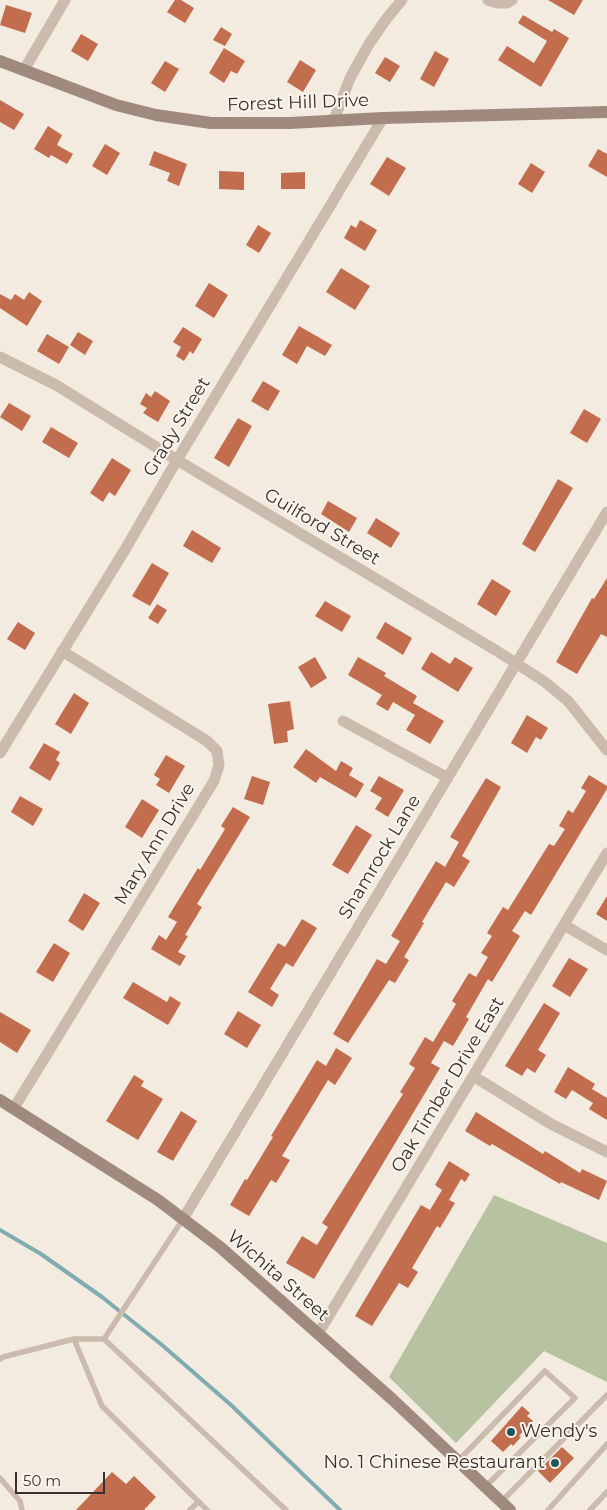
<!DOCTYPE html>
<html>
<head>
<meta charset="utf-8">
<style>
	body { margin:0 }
	#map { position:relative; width:607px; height:1510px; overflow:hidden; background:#f3eae0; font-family:Montserrat,sans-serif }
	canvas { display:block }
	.scale { position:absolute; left:15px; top:1472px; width:90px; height:22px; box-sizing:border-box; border:2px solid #39302b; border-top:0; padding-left:6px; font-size:15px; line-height:18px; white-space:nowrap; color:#39302b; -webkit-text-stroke:4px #faf4ed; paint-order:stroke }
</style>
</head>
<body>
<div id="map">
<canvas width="607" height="1510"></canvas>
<div class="scale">50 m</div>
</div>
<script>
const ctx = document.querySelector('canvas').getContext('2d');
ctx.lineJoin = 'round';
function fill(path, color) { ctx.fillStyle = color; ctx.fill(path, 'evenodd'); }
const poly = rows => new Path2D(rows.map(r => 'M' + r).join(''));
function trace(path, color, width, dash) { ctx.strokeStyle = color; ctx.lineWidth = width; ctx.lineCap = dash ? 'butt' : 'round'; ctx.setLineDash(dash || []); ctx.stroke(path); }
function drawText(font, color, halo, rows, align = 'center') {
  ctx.font = font + ' Montserrat,sans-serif'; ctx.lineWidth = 4; ctx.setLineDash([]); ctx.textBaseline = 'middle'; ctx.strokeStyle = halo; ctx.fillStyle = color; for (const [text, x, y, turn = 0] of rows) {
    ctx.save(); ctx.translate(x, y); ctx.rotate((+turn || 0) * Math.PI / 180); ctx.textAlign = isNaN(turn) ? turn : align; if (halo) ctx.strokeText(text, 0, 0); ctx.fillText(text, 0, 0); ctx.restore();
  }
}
const green = poly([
	[494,1195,607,1243,607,1382,544,1351,456,1443,389,1377]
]);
const stream = poly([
	[0,1230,41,1254,102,1297,162,1345,231,1405,340,1510]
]);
const building = poly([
	[175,0,181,0,194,8,185,23,167,12],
	[548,0,583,0,574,15],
	[6,5,32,13,25,33,0,25],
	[523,15,552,32,554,29,569,38,541,87,498,60,507,46,534,63,547,41,518,23],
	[221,27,232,34,225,46,213,40],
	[81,34,98,44,88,61,71,51],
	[224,48,245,61,237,74,231,71,224,83,209,73],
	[435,51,449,59,434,87,420,79],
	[385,57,400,66,390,82,375,73],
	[300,60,316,70,303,92,287,82],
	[165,61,179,69,165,92,151,83],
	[0,100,24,114,14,130,0,122],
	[48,126,62,135,57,145,73,154,67,164,51,155,49,158,34,149],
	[105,144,120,153,107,175,92,166],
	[598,149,607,154,607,177,588,166],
	[154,151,187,164,179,186,167,181,170,173,149,165],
	[387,157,406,168,389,196,370,184],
	[531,163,545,172,532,193,518,184],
	[219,171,244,172,244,190,219,189],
	[305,172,305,189,281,189,281,173],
	[360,220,377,230,365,251,344,238,351,225,356,228],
	[258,225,271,233,259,253,246,245],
	[341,268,370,286,355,310,326,292],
	[209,283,228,295,214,318,195,306],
	[29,292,42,301,27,326,0,308,0,294,11,300,15,294,24,300],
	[299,326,332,345,325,356,307,346,297,364,282,355],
	[183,327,202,339,193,354,190,351,184,361,176,356,181,347,173,342],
	[78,332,93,341,85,355,70,345],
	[47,334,69,347,59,364,37,351],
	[263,381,280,391,268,411,251,401],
	[155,391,170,401,158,422,143,413,147,408,140,404,146,393,151,397],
	[9,403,31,416,22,431,0,417],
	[584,409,601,419,587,443,570,433],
	[238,418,252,426,229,467,214,458],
	[51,427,78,443,69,458,42,442],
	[112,458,131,470,115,496,109,492,103,502,90,493],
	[558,479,573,488,535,552,522,544],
	[328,501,357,518,349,532,321,514],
	[376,518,400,533,391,548,367,533],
	[192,530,221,548,212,563,183,546],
	[152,563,169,573,150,606,132,596],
	[607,578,607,637,601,634,577,674,556,662,592,598,594,599],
	[492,579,511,591,496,616,477,604],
	[325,601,351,616,342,632,315,616],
	[157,604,167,610,158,624,148,618],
	[18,622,35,633,25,650,7,639],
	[385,622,412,638,403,655,376,638],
	[431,652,450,664,455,657,473,668,458,692,421,669],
	[315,657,327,678,311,688,298,667],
	[358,657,386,673,384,676,417,696,413,703,444,721,430,744,406,730,415,715,393,702,388,711,376,704,382,695,348,675],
	[74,693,89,703,71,734,55,724],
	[290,701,294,729,287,731,288,742,274,744,268,704],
	[527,715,548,728,541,740,536,737,527,753,511,743],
	[44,743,60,752,56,760,60,763,50,781,29,768],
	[306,749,336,771,341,761,353,768,349,775,364,784,356,798,320,777,316,783,293,767],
	[166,755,185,766,169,793,156,785,160,779,154,775],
	[589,775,607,786,607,789,531,915,525,911,512,931,520,936,492,982,488,979,466,1017,469,1019,453,1046,444,1041,431,1063,440,1068,314,1279,286,1263,302,1236,317,1245,328,1227,322,1223,403,1094,400,1092,415,1068,409,1064,425,1037,433,1042,456,1004,452,1001,469,973,476,977,488,957,481,953,492,936,487,933,503,907,508,910,549,844,554,846,565,829,559,826,568,810,573,813,586,791,581,788],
	[252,776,270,782,263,805,244,799],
	[379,776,404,790,388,817,375,809,382,798,370,791],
	[486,778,501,787,462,856,470,861,454,887,446,882,422,922,424,923,404,957,409,960,395,983,389,980,348,1043,333,1034,377,959,386,964,400,941,391,936,436,861,445,867,459,842,450,837],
	[20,796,43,809,33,826,11,812],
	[142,799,159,810,142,838,125,827],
	[233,807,250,817,197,904,202,907,185,935,188,936,178,952,186,956,180,966,151,949,159,935,166,940,177,922,168,917,198,868,200,870,225,829,221,826],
	[356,825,372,835,348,874,332,865],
	[84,893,100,903,83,931,68,921],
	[607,896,607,921,596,914],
	[302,919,317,928,293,967,286,963,270,989,279,995,272,1007,248,992,278,943,285,947],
	[54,943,70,953,53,982,36,972],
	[569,958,588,969,570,997,552,986],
	[133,982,167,1002,170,996,181,1003,168,1025,123,998],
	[544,1003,560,1013,538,1050,546,1055,535,1073,527,1068,522,1076,505,1066],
	[238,1011,261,1025,247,1048,224,1034],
	[0,1012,31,1030,17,1053,0,1042],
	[336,1048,352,1058,335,1085,328,1080,282,1156,290,1160,276,1183,271,1180,249,1216,230,1205,245,1179,247,1180,273,1137,271,1136,317,1060,326,1066],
	[568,1067,595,1084,592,1089,607,1098,607,1120,589,1109,593,1103,572,1090,566,1099,554,1092],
	[134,1075,144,1081,141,1086,163,1099,138,1140,106,1121],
	[181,1111,197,1121,173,1161,157,1152],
	[476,1112,543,1154,545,1151,580,1173,582,1169,607,1181,599,1200,561,1182,560,1184,492,1144,490,1146,465,1131],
	[449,1161,470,1174,465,1182,461,1179,449,1200,455,1203,440,1228,437,1226,412,1268,418,1272,408,1288,399,1283,372,1326,355,1316,421,1205,430,1210,442,1190,435,1185],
	[522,1406,530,1413,527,1416,533,1421,519,1436,521,1437,513,1446,511,1444,503,1452,491,1441],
	[562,1447,574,1458,550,1483,538,1471],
	[112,1472,126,1484,134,1476,156,1497,144,1510,76,1510]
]);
const lane = poly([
	[183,1219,104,1339,74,1339,102,1406,207,1510],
	[104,1339,286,1510],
	[0,1359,3,1357,74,1339],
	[458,1461,545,1371,575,1398,485,1487],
	[0,1478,20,1501,22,1510],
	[501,1502,607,1395],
	[190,1510,198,1502],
	[548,1510,607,1444],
	[590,1510,607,1492]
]);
const street = poly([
	[488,0,497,3,507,3,512,0],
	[24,70,65,0],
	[334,120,350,78,369,44,387,18,402,0],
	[0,357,56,385,177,460,497,651,545,682,568,701,607,750],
	[343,721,448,778],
	[0,753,126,548,177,460,383,118],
	[564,925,607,950],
	[473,1076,551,1124,607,1152],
	[14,1108,214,781,219,765,217,751,207,741,62,651],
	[183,1219,607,512],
	[318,1334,607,853]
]);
const secondary = poly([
	[0,61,116,105,156,115,211,123,290,123,383,118,607,112],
	[0,1100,158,1200,220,1247,392,1399,510,1510]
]);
const markers = [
	[511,1432,5,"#21555a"],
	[555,1463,5,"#21555a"]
];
const streetNames = [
	["Forest Hill Drive",298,103,-2],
	["Grady Street",177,427,-59],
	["Guilford Street",322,527,31],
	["Mary Ann Drive",155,844,-59],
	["Shamrock Lane",380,857,-59],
	["Oak Timber Drive East",448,1085,-59],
	["Wichita Street",278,1276,41]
];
const poiNames = [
	["Wendy's",521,1432],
	["No. 1 Chinese Restaurant",545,1463,"right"]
];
fill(green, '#b6c2a0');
trace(stream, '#80acaf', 4);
fill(building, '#c36d4f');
trace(lane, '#cbbbac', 5.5);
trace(street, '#cbbbac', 11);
trace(secondary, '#9f8a7d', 12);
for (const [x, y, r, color] of markers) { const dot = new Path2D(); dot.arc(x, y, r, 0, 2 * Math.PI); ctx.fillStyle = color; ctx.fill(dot); trace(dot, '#faf4ed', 2); }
drawText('18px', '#39302b', '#faf4ed', streetNames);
drawText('18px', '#39302b', '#faf4ed', poiNames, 'left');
</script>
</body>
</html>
